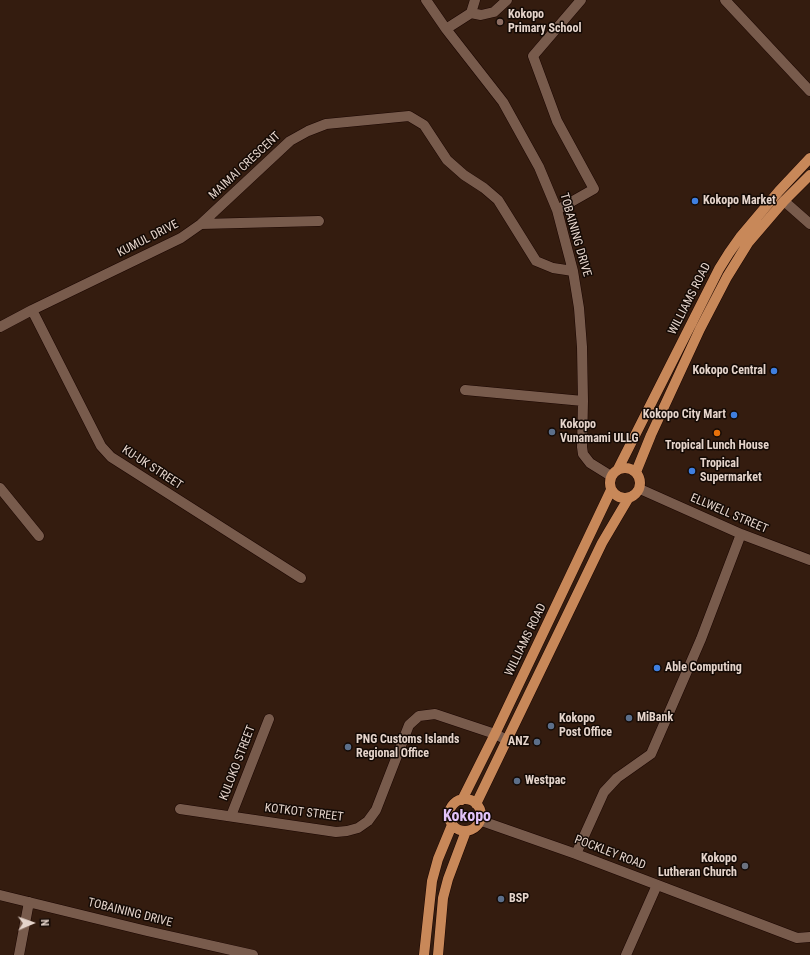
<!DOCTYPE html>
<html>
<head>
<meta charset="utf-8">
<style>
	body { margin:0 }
	#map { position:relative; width:810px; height:955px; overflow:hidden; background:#341c0f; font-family:"Roboto Condensed",sans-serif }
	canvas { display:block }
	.north { position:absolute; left:12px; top:903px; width:40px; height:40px; -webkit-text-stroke:3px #140a05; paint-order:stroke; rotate:88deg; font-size:11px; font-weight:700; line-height:16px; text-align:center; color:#e5d4cb }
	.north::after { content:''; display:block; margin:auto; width:14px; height:18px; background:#e5d4cb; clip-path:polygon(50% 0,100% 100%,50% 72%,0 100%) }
</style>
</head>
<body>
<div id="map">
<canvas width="810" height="955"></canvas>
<div class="north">N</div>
</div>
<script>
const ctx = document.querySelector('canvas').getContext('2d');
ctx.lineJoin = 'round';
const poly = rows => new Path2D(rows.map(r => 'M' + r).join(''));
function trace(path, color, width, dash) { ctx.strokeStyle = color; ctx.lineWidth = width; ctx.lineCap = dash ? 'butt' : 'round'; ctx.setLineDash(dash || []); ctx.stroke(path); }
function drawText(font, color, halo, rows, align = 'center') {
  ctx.font = font + ' "Roboto Condensed",sans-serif'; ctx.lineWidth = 3; ctx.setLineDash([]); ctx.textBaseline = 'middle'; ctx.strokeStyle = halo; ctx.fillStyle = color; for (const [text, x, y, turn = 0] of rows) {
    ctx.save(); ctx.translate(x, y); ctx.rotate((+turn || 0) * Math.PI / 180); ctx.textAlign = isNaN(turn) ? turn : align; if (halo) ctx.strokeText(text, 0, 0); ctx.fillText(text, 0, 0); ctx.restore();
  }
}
const minor = poly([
	[426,0,446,29,503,102,539,167,557,210,573,271,579,308,582,347,583,401,582,447,583,454,590,463,611,476],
	[725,0,810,91],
	[471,13,481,15,494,12,507,0],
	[446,29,471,13,475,0],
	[784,201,810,224],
	[557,210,594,189,557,121,533,56,581,0],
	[201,224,290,141,308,131,326,124,409,116,424,125,447,160,464,175,484,188,498,200,536,261,553,268,573,271],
	[32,310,101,446,111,457,301,578],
	[0,327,32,310,181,238,201,224,319,221],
	[465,390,583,401],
	[0,488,39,536],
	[640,489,741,534,810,560],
	[180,809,336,832,347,831,358,828,368,821,376,810,409,725,419,716,435,714,495,734,507,740],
	[231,816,269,719],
	[479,820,576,854,797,938,810,937],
	[576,854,604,792,617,778,651,754,701,639,741,534],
	[0,895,147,931,253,955],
	[19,955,29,902],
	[626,955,657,885]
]);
const major = poly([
	'610 483a15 15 0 1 1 30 0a15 15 0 1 1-30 0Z',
	[618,469,719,269,729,253,741,236,779,191,810,158],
	[636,472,651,435,700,329,727,277,748,243,784,201,810,175],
	'449 815a16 16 0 1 1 32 0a16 16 0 1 1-32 0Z',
	[462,800,495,734,611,490],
	[476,804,602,543,628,499],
	[424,955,432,881,438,859,452,825],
	[438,955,443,898,448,879,466,831]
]);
const markers = [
	[500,22,4,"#8d6e63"],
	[695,201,4,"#3f7fe0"],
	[774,371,4,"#3f7fe0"],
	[734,415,4,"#3f7fe0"],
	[552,432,4,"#5c6f8a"],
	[717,433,4,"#e8710a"],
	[692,471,4,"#3f7fe0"],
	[657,668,4,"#3f7fe0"],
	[629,718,4,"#5c6f8a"],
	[551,726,4,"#5c6f8a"],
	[537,742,4,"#5c6f8a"],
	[348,747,4,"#5c6f8a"],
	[517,781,4,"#5c6f8a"],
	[745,866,4,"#6b7280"],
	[501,899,4,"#5c6f8a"]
];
const poiNames = [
	["Kokopo",508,15],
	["Primary School",508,29],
	["Kokopo Market",703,201],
	["Kokopo Central",766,371,"right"],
	["Kokopo City Mart",726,415,"right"],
	["Kokopo",560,425],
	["Vunamami ULLG",560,439],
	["Tropical Lunch House",717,446,"center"],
	["Tropical",700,464],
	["Supermarket",700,478],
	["Able Computing",665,668],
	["MiBank",637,718],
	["Kokopo",559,719],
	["Post Office",559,733],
	["PNG Customs Islands",356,740],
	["Regional Office",356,754],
	["ANZ",529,742,"right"],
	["Westpac",525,781],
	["Kokopo",737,859,"right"],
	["Lutheran Church",737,873,"right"],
	["BSP",509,899]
];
const streetNames = [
	["MAIMAI CRESCENT",245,166,-43],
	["TOBAINING DRIVE",575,235,74],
	["KUMUL DRIVE",148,239,-27],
	["WILLIAMS ROAD",690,299,-63],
	["KU-UK STREET",152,468,33],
	["ELLWELL STREET",729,514,23],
	["WILLIAMS ROAD",526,640,-64],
	["KULOKO STREET",238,763,-69],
	["KOTKOT STREET",304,813,7],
	["POCKLEY ROAD",610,853,21],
	["TOBAINING DRIVE",130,913,14]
];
const districtNames = [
	["Kokopo",467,817]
];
trace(minor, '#1b0600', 11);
trace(major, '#1b0600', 11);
trace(minor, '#785b4c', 10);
trace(major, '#c88859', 10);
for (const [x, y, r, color] of markers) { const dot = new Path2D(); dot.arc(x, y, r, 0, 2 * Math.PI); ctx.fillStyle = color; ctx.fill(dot); trace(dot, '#140a05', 1.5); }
drawText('bold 12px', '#e5d4cb', '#140a05', poiNames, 'left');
drawText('12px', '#e5d4cb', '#140a05', streetNames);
drawText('bold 16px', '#e2c3f9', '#140a05', districtNames);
</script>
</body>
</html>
